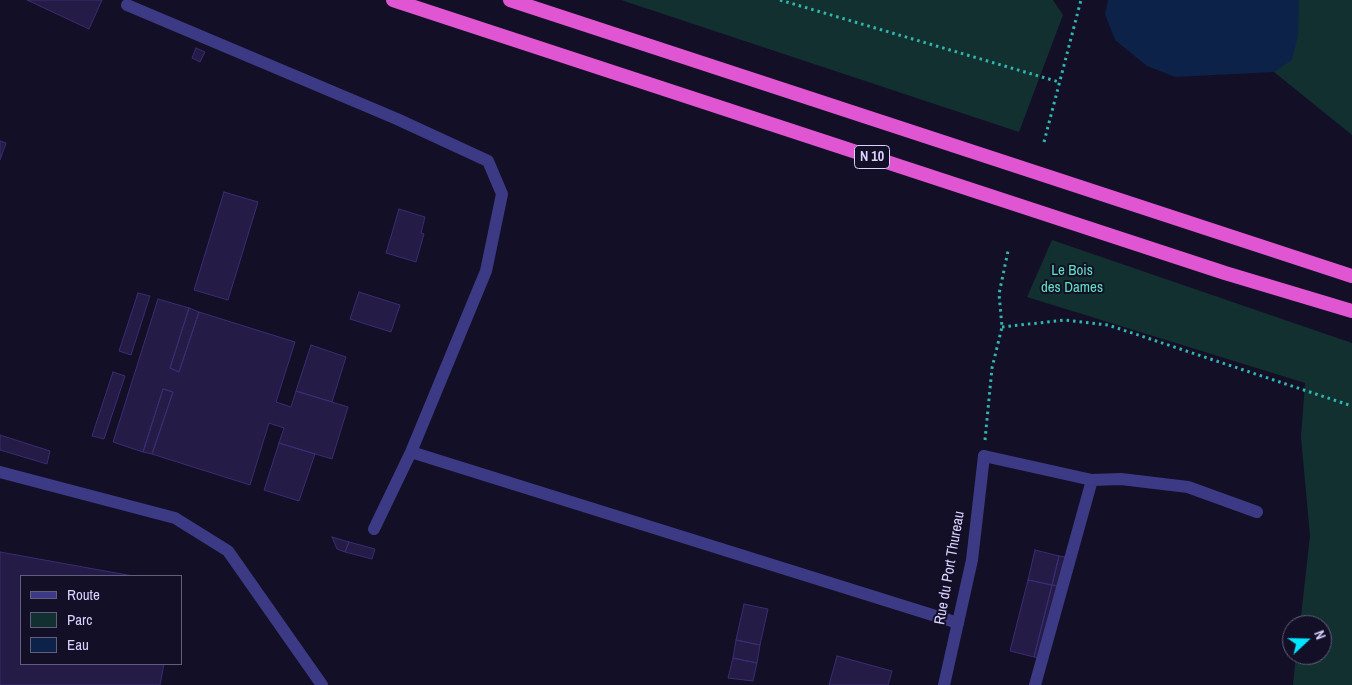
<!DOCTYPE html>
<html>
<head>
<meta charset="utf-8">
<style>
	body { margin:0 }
	#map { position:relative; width:1352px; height:685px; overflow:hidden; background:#130f26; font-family:"Archivo Narrow",sans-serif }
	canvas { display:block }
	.legend { position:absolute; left:20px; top:575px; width:162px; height:90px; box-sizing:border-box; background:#130f26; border:1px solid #625e7d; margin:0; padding:6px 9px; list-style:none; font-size:15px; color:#d9d4ff }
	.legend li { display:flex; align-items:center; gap:10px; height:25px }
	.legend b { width:25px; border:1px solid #625e7d }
	.north { position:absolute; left:1282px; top:615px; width:50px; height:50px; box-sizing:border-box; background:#130f26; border:1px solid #625e7d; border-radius:50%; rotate:69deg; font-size:14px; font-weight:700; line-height:20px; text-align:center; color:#d9d4ff }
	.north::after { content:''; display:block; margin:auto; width:18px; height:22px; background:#00e5ff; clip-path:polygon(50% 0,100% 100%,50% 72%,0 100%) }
</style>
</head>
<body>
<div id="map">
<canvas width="1352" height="685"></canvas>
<ul class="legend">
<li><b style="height:6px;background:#3d3a85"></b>Route</li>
<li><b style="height:14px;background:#12302f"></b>Parc</li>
<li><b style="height:14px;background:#0c2248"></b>Eau</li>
</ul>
<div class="north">N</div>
</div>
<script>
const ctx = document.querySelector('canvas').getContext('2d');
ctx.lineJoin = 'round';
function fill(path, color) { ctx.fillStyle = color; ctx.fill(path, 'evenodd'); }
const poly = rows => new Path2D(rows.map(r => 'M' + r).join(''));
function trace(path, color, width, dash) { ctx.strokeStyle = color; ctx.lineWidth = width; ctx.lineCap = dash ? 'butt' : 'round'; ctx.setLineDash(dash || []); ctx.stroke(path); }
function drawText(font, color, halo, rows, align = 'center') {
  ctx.font = font + ' "Archivo Narrow",sans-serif'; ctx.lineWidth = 4; ctx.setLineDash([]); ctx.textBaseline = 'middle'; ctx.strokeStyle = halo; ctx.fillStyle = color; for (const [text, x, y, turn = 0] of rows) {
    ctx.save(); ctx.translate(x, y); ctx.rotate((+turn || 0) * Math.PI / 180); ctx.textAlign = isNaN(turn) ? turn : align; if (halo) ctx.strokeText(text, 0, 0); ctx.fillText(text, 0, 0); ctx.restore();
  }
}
const green = poly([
	[621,0,1053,0,1063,15,1019,132],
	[1282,0,1352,0,1352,135,1274,72],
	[1052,240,1352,343,1352,685,1293,685,1296,655,1322,655,1322,625,1300,625,1310,536,1301,437,1305,383,1027,297]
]);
const water = poly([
	[1108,0,1299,0,1298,35,1292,60,1274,72,1175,77,1147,66,1115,40,1105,14]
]);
const building = poly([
	[27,0,102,0,89,29,27,0],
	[196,48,205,52,200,62,192,58,196,48],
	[0,141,6,143,0,160,0,141],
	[224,192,258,202,228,300,194,290,224,192],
	[399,209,425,217,421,233,424,234,416,262,386,253,399,209],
	[359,292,400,305,391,332,350,319,359,292],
	[138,293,150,296,131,355,119,351,138,293],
	[158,299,189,308,170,368,179,372,199,312,295,342,276,402,291,407,296,391,348,407,332,459,279,443,284,428,269,423,250,485,152,454,173,392,163,389,143,452,113,442,158,299],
	[189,308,199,312,179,372,170,368,189,308],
	[311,345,346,357,332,402,296,391,311,345],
	[113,372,125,376,104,439,92,436,113,372],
	[163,389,173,392,152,454,143,452,163,389],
	[0,435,50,451,47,464,0,450,0,435],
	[279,443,315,454,299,501,264,490,279,443],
	[332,537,349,542,345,552,337,549,332,537],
	[349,542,375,549,372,559,345,552,349,542],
	[1035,550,1059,556,1052,585,1028,580,1035,550],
	[0,552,133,576,21,576,21,664,164,664,160,685,0,685,0,552],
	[1059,556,1065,557,1058,586,1052,585,1059,556],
	[1028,580,1052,585,1034,657,1010,651,1028,580],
	[1052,585,1058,586,1040,658,1034,657,1052,585],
	[744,604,768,609,760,645,736,640,744,604],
	[736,640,760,645,757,663,733,658,736,640],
	[837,656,892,671,888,685,829,685,837,656],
	[733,658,757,663,753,681,728,678,733,658]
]);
const path = poly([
	[780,0,1059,82],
	[1044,142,1081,0],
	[1002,327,1065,320,1108,325,1352,406],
	[985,440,992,368,1002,327,999,294,1008,251]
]);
const service = poly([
	[127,5,397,119,488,161,502,194,486,271,411,452,374,529],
	[411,452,958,623],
	[984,456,1092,480,1121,479,1188,487,1257,512],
	[0,472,175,518,228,551,322,685],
	[1035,685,1092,480]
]);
const minor = poly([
	[944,685,972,560,984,456]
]);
const trunk = poly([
	[393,0,1225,273,1352,311],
	[510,0,1352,276]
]);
const shields = [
	[872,157,35]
];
const shieldNames = [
	["N 10",872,157]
];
const parkNames = [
	["Le Bois",1072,271],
	["des Dames",1072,288]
];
const streetNames = [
	["Rue du Port Thureau",950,568,-80]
];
fill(green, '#12302f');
fill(water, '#0c2248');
fill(building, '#241b47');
trace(building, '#3b2d73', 1);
trace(path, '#2fb8b0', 3, [2.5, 4]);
trace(service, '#3d3a85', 12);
trace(minor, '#3d3a85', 12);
trace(trunk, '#e055d1', 14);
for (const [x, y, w] of shields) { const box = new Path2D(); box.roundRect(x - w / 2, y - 11.5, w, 23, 4); ctx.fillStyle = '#130f26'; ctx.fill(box); trace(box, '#d9d4ff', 1); }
drawText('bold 14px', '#d9d4ff', null, shieldNames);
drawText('15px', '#5fe0c0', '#130f26', parkNames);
drawText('15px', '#d9d4ff', '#130f26', streetNames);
</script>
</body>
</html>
